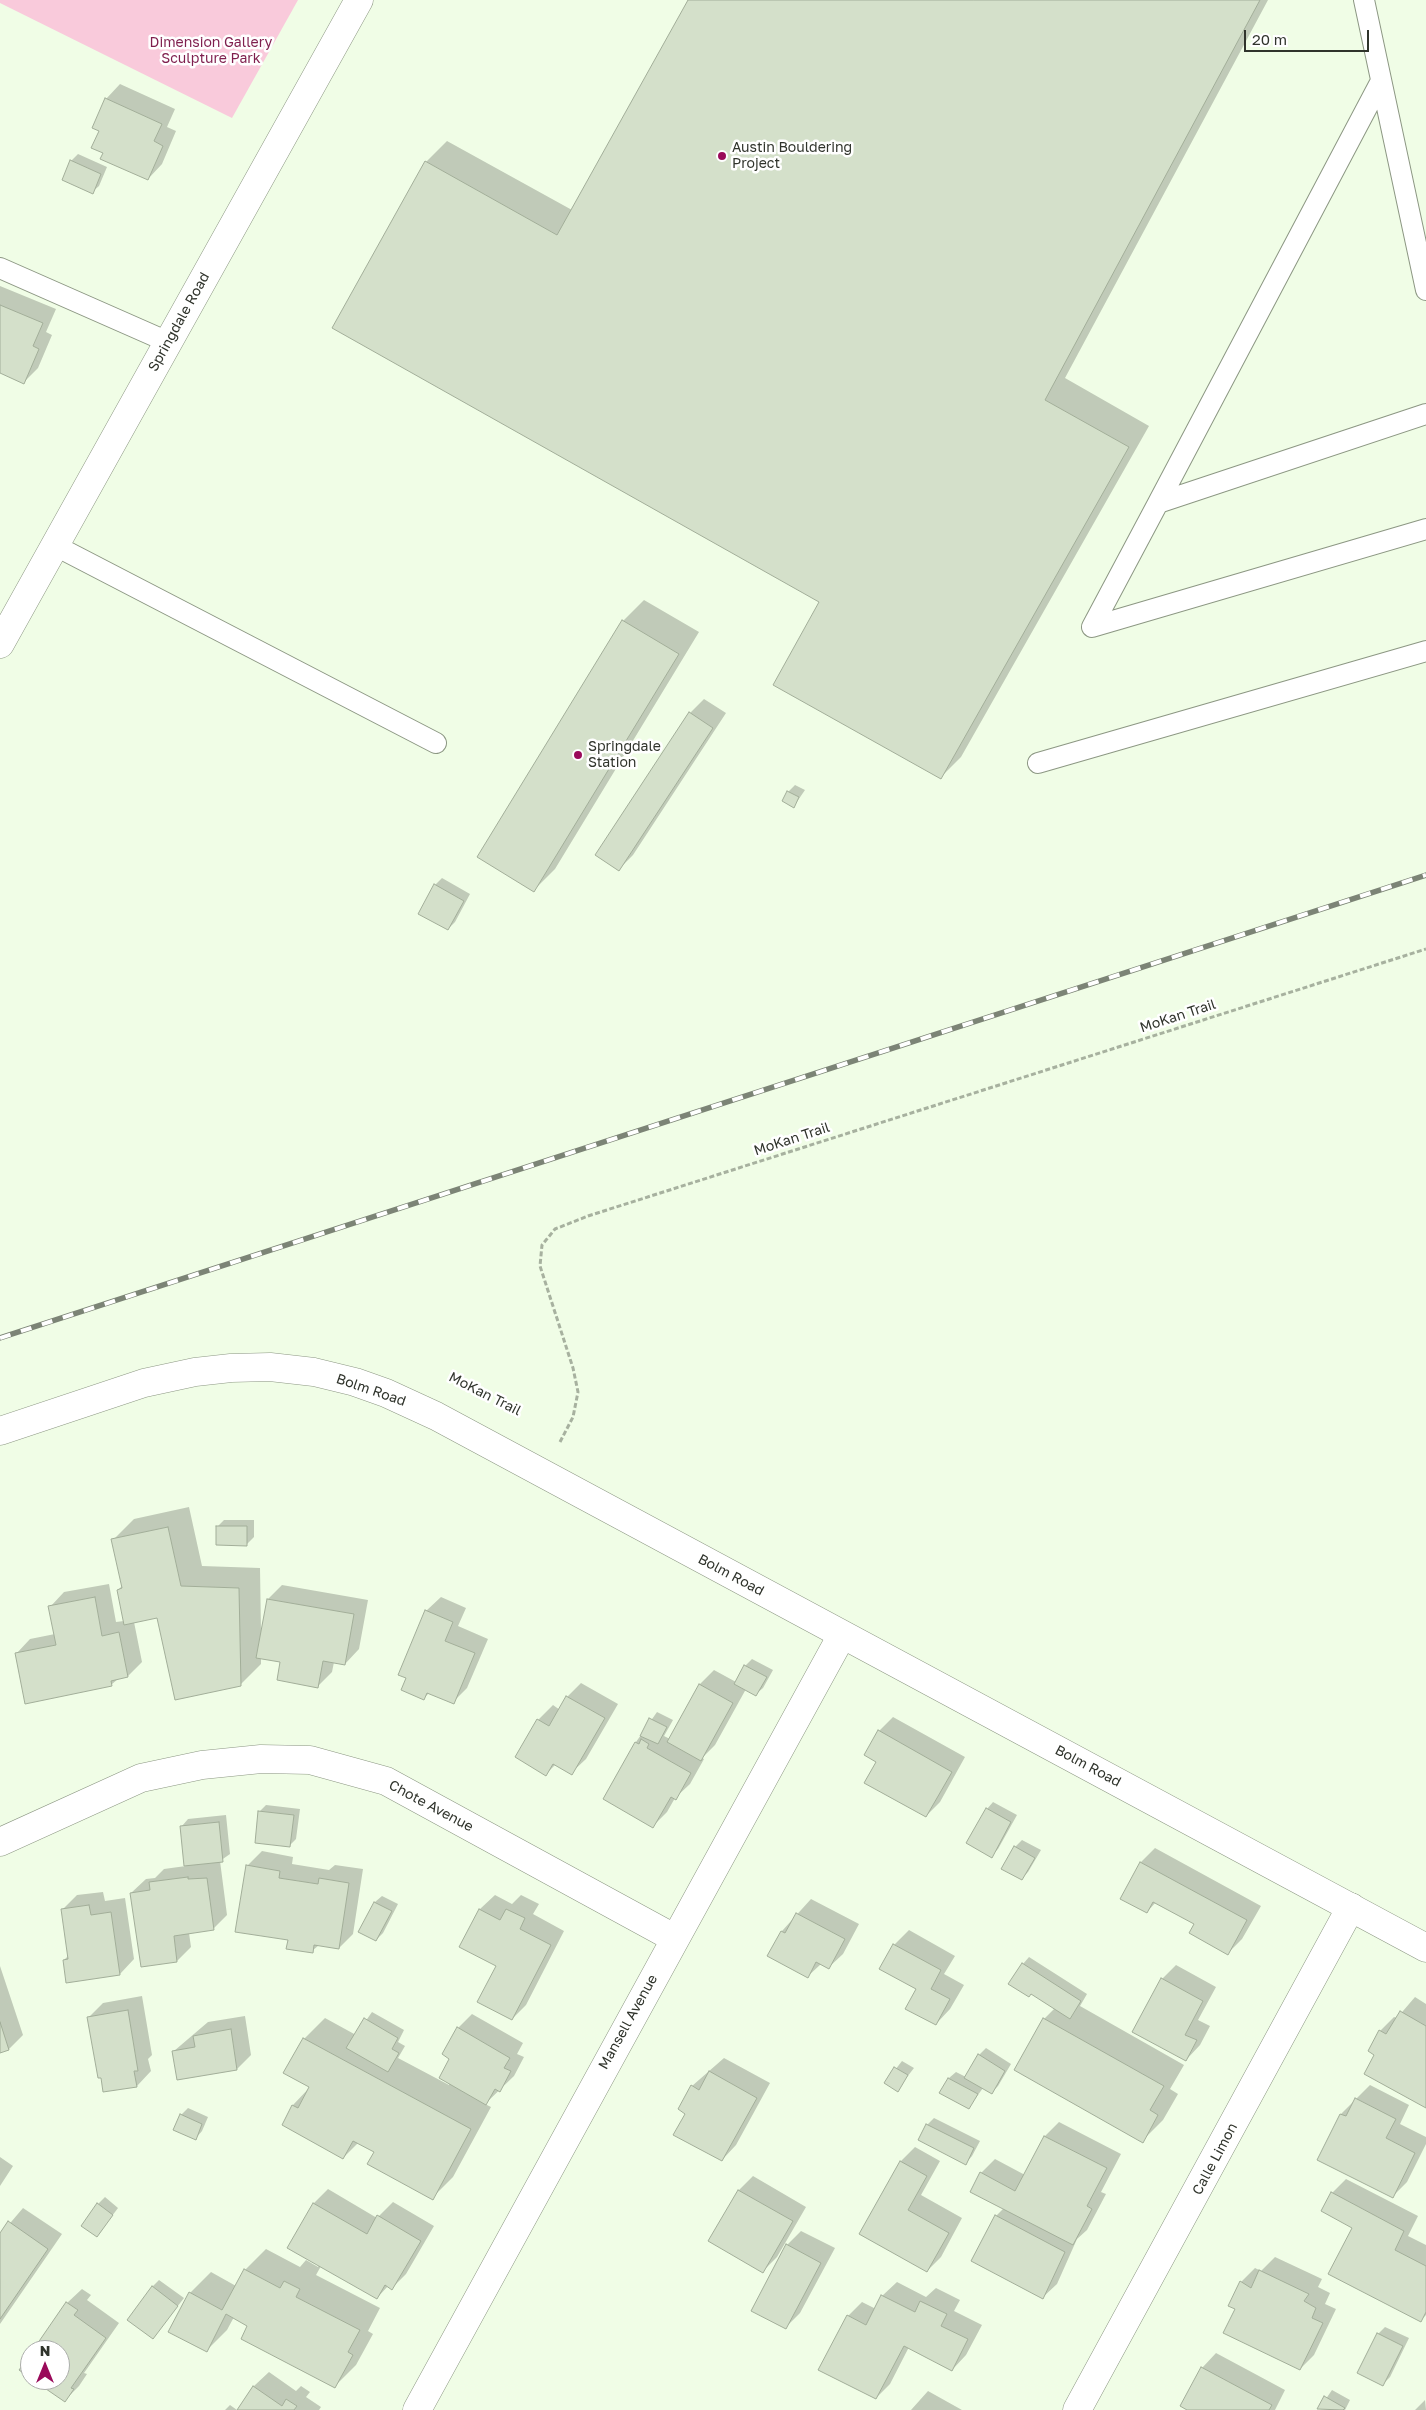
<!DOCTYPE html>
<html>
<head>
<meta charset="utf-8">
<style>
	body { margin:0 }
	#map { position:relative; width:1426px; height:2410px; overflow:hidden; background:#f0fde6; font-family:"Golos Text",sans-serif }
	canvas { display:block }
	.north { position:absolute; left:20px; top:2340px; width:50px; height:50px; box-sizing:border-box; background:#fff; border:1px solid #acaeab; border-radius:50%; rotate:0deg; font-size:14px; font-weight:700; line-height:20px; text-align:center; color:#30342c }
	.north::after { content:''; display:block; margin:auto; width:18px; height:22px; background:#9a0a5a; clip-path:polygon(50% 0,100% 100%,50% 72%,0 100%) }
	.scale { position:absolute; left:1244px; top:30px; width:125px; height:22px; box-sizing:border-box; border:2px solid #30342c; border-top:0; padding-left:6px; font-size:15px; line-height:18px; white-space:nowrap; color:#30342c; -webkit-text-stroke:4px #fff; paint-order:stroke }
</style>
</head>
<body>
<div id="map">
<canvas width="1426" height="2410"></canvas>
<div class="north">N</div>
<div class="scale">20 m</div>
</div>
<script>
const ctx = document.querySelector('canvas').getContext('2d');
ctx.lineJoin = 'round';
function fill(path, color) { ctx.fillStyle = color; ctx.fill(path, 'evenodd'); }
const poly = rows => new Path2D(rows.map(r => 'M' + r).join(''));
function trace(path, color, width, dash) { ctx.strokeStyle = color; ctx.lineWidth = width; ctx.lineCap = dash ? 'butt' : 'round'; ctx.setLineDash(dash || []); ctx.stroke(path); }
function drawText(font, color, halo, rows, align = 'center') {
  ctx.font = font + ' "Golos Text",sans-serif'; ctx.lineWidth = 5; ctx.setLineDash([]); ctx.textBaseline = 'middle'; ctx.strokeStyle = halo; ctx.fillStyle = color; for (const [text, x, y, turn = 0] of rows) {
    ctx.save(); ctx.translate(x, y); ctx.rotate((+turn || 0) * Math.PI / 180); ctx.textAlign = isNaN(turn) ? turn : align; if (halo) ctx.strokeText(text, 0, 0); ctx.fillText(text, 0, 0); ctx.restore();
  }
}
const green = poly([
	[0,0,298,0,232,118,0,3]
]);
const shadow = poly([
	[690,0,1268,0,1065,378,1149,426,961,757,940,778,821,601,426,162,447,141,572,210],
	[120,84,175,109,167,127,176,131,162,164,148,179,105,153,100,131,106,99],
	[78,154,107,167,99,186,92,192,71,161],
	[0,286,56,309,46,332,52,335,38,368,24,382,0,372],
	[644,600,699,632,555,869,534,890,623,621],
	[704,699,726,713,633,855,619,869,690,713],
	[795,785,805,790,794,806,788,792],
	[442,878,470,894,455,922,448,929,435,885],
	[189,1507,202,1566,260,1568,261,1632,268,1599,282,1585,368,1600,359,1649,345,1664,334,1662,332,1672,318,1686,282,1661,261,1658,261,1664,240,1685,158,1617,134,1622,142,1662,128,1676,119,1678,111,1685,16,1654,30,1639,55,1634,50,1607,64,1592,109,1584,116,1622,124,1621,118,1590,122,1586,113,1540,134,1519],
	[224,1520,254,1520,254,1537,247,1544,217,1527],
	[441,1597,466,1608,458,1626,488,1639,467,1688,453,1702,430,1692,423,1699,426,1611],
	[752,1659,773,1670,763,1688,756,1694,746,1689,715,1745,702,1758,704,1759,690,1784,675,1798,667,1812,653,1826,604,1798,636,1742,657,1712,673,1720,664,1736,670,1739,700,1684,714,1670,736,1682,745,1666],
	[581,1683,618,1704,586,1759,571,1773,556,1764,546,1774,516,1757,538,1720,553,1705,560,1710,567,1697],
	[893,1717,965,1757,940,1802,926,1816,879,1731],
	[993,1802,1017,1815,998,1849,991,1856,987,1809],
	[266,1805,300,1809,296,1839,289,1846,259,1812],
	[226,1815,230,1854,220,1861,227,1915,213,1929,189,1933,191,1947,177,1961,131,1893,146,1879,155,1878,164,1869,186,1866,182,1826,188,1819],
	[1022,1840,1041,1850,1028,1872,1021,1879,1003,1868,1015,1847],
	[1155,1848,1261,1906,1242,1939,1228,1953,1195,1923,1156,1902,1147,1912,1141,1862],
	[262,1851,293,1857,292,1864,329,1870,335,1865,363,1869,353,1934,339,1948,319,1945,312,1951,289,1939,247,1866],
	[103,1892,105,1901,125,1898,134,1959,120,1974,64,1960,69,1955,62,1910,77,1895],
	[495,1895,512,1904,521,1895,539,1904,533,1914,564,1931,526,2005,512,2019,498,1965,461,1946,480,1909],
	[382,1896,398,1904,383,1933,376,1940,360,1932,375,1902],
	[811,1899,859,1924,843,1954,828,1968,821,1964,807,1977,782,1931],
	[909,1930,955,1956,944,1974,964,1985,950,2009,936,2024,917,1989,881,1969,894,1945],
	[1029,1957,1087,1994,1080,2006,1184,2065,1170,2089,1178,2094,1163,2120,1142,2141,1044,2019,1055,2008,1023,1964],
	[1176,1965,1216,1987,1198,2020,1210,2026,1200,2045,1186,2060,1162,1979],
	[0,1966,23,2035,9,2049,0,2052],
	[142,1996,152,2055,148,2059,151,2071,137,2086,89,2017,103,2003],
	[1415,1997,1426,2004,1426,2107,1376,2055,1380,2031,1394,2017,1397,2018],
	[372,2012,404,2030,398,2042,405,2046,398,2058,449,2085,451,2059,458,2028,472,2014,523,2043,517,2054,524,2057,514,2076,485,2104,491,2107,453,2177,432,2198,376,2151,359,2142,343,2158,283,2125,293,2105,311,2086,304,2039,325,2018,356,2035],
	[245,2016,251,2055,237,2069,174,2051,208,2022],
	[986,2048,1011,2064,998,2086,991,2093,983,2088,969,2107,949,2078,956,2072,966,2077,979,2055],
	[724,2058,770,2083,736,2145,722,2160,687,2113,692,2086],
	[902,2061,914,2068,897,2090,885,2083],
	[1370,2085,1409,2105,1400,2124,1426,2137,1426,2144,1407,2182,1393,2196,1341,2114],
	[188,2108,208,2117,202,2131,196,2138,181,2115],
	[934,2118,980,2141,972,2156,966,2163,927,2125],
	[1059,2122,1121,2154,1101,2192,1106,2194,1087,2230,1077,2239,1057,2284,1042,2298,996,2216,1004,2208,981,2173,995,2159,1025,2175,1045,2136],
	[915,2147,940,2161,921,2195,962,2218,941,2257,927,2271,860,2234,901,2161],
	[0,2157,13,2166,0,2186],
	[753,2176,806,2207,777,2257,763,2271,709,2241,739,2190],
	[1346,2179,1418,2216,1408,2236,1426,2245,1426,2315,1420,2321,1353,2228,1332,2193],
	[328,2189,377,2218,393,2202,434,2226,406,2274,392,2288,388,2286,377,2298,321,2266,316,2275,380,2308,368,2331,373,2334,356,2365,335,2386,249,2325,234,2317,227,2330,206,2351,190,2293,211,2272,236,2286,245,2270,266,2249,300,2267,306,2260,318,2267,319,2265,289,2247,314,2203],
	[105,2197,118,2208,97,2236,98,2204],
	[23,2208,62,2234,0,2324,0,2235],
	[801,2231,835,2248,800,2313,786,2327,787,2245],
	[1275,2257,1322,2279,1318,2287,1330,2293,1325,2304,1336,2309,1314,2355,1300,2369,1237,2308,1241,2282,1255,2268,1261,2271],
	[159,2280,184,2298,153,2338,152,2287],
	[897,2282,926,2297,936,2288,960,2300,954,2311,982,2325,966,2355,952,2370,909,2347,890,2384,876,2398,848,2316,862,2302,876,2309,882,2296],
	[82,2289,91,2295,87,2300,119,2323,84,2373,87,2374,79,2386,64,2401,35,2380,60,2380,60,2350,35,2350,67,2303],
	[1385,2327,1409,2338,1390,2377,1383,2384,1378,2334],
	[1216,2353,1285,2390,1275,2410,1189,2410,1202,2368],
	[269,2372,296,2391,301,2386,310,2392,306,2397,321,2407,319,2410,238,2410,254,2386],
	[1332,2390,1350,2400,1345,2410,1319,2409],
	[928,2391,962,2410,911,2410],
	[1425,2400,1426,2410,1415,2410],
	[230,2405,237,2410,225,2410]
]);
const building = poly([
	[688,0,1260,0,1045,400,1129,447,941,779,773,685,819,602,332,328,425,161,557,235,688,0],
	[105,98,162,124,154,141,163,146,148,180,100,159,103,153,91,148,99,131,92,128,105,98],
	[70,160,101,174,93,194,62,180,70,160],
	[0,305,43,323,33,346,39,349,24,384,0,373,0,305],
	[622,620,679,654,534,892,477,857,622,620],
	[689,712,713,728,619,871,595,855,689,712],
	[787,791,799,797,794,808,782,801,787,791],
	[434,884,464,901,448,930,418,914,434,884],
	[216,1526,247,1526,247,1546,216,1545,216,1526],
	[168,1527,181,1586,239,1588,241,1686,175,1700,157,1618,124,1625,117,1590,122,1588,111,1539,168,1527],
	[95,1597,102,1636,119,1632,128,1677,111,1681,112,1686,25,1704,15,1653,56,1645,48,1606,95,1597],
	[267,1599,354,1614,345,1665,323,1661,318,1688,277,1680,280,1662,256,1658,267,1599],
	[425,1610,453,1622,445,1641,475,1653,454,1704,427,1693,424,1700,401,1690,406,1678,398,1675,425,1610],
	[744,1665,767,1677,756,1696,734,1684,744,1665],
	[699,1684,733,1703,701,1761,667,1742,699,1684],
	[566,1696,605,1718,572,1775,553,1764,546,1776,515,1757,537,1719,549,1726,566,1696],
	[649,1718,667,1727,658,1744,640,1736,649,1718],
	[878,1730,952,1772,926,1817,864,1783,876,1762,864,1755,878,1730],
	[641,1739,649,1744,647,1748,691,1773,676,1800,671,1797,653,1828,603,1799,635,1742,639,1744,641,1739],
	[986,1808,1011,1822,992,1858,966,1843,986,1808],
	[258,1811,294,1815,290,1847,255,1843,258,1811],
	[219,1822,223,1862,184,1866,180,1826,219,1822],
	[1014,1846,1035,1858,1022,1880,1001,1869,1014,1846],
	[1140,1862,1247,1920,1228,1955,1189,1933,1194,1924,1153,1902,1147,1913,1120,1899,1140,1862],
	[246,1865,280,1871,279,1878,318,1884,319,1878,349,1883,339,1949,314,1945,313,1953,286,1949,288,1940,235,1932,246,1865],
	[188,1877,188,1879,207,1878,214,1930,174,1936,177,1962,141,1967,130,1893,150,1890,149,1882,188,1877],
	[374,1902,392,1911,376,1941,358,1932,374,1902],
	[89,1905,91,1915,111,1912,120,1975,66,1983,63,1960,68,1959,61,1909,89,1905],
	[479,1909,500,1920,506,1909,525,1918,520,1929,551,1945,512,2020,477,2002,496,1966,459,1947,479,1909],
	[796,1913,845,1939,829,1969,816,1962,808,1978,767,1956,781,1931,785,1933,796,1913],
	[893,1944,941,1970,931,1989,950,1999,936,2025,905,2009,916,1989,879,1969,893,1944],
	[1022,1963,1081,2001,1070,2019,1031,1994,1029,1997,1008,1984,1022,1963],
	[1161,1978,1203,2001,1185,2035,1197,2040,1186,2061,1132,2032,1161,1978],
	[128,2010,138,2071,134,2071,137,2087,103,2092,101,2078,98,2078,87,2017,128,2010],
	[1400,2011,1426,2026,1426,2108,1364,2074,1374,2055,1368,2051,1379,2030,1386,2034,1400,2011],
	[364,2018,398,2038,392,2049,399,2053,388,2072,346,2048,364,2018],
	[1043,2018,1164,2086,1150,2110,1158,2115,1143,2143,1014,2070,1043,2018],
	[0,2022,9,2050,0,2053,0,2022],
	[457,2027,510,2058,504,2068,511,2071,500,2092,495,2089,486,2105,439,2078,449,2059,442,2054,457,2027],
	[231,2029,237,2070,177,2080,172,2051,195,2047,193,2036,231,2029],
	[303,2038,471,2129,433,2200,367,2164,374,2152,353,2141,343,2159,282,2125,292,2105,298,2108,309,2087,283,2073,303,2038],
	[978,2054,1005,2071,992,2094,964,2078,978,2054],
	[894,2067,908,2075,898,2092,884,2083,894,2067],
	[709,2071,757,2098,722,2161,673,2135,685,2114,678,2109,691,2085,699,2090,709,2071],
	[948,2078,978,2094,969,2109,939,2093,948,2078],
	[1355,2098,1396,2119,1386,2138,1415,2153,1393,2198,1317,2160,1340,2114,1346,2116,1355,2098],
	[180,2114,202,2124,196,2140,173,2130,180,2114],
	[926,2124,974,2148,966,2165,918,2140,926,2124],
	[1044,2136,1107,2168,1087,2206,1092,2209,1073,2245,970,2192,980,2172,1015,2191,1044,2136],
	[900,2161,927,2176,908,2210,949,2233,927,2272,859,2234,900,2161],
	[738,2190,793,2221,763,2273,708,2241,738,2190],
	[1331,2192,1404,2231,1395,2250,1426,2266,1426,2312,1421,2322,1328,2274,1352,2228,1321,2211,1331,2192],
	[97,2203,113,2215,97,2237,81,2226,97,2203],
	[313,2203,367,2234,377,2215,421,2241,392,2290,385,2285,377,2299,287,2248,313,2203],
	[995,2215,1065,2252,1043,2299,971,2261,995,2215],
	[8,2221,48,2249,0,2319,0,2233,8,2221],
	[786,2244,821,2263,786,2329,751,2311,786,2244],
	[244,2269,280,2288,284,2281,300,2289,296,2297,360,2330,348,2352,353,2355,335,2388,241,2339,247,2326,226,2314,207,2352,168,2332,189,2292,222,2310,244,2269],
	[1259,2270,1309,2294,1304,2301,1316,2308,1312,2318,1323,2323,1300,2370,1223,2333,1235,2309,1228,2306,1240,2281,1251,2288,1259,2270],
	[152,2286,178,2306,153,2339,127,2320,152,2286],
	[881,2295,915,2312,920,2301,947,2314,941,2326,968,2339,952,2371,904,2346,876,2399,818,2370,847,2315,866,2325,881,2295],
	[66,2302,78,2310,74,2315,106,2338,71,2388,74,2389,65,2402,33,2380,60,2380,60,2350,33,2350,66,2302],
	[1377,2333,1403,2346,1383,2386,1357,2373,1377,2333],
	[30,2355,30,2378,19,2370,30,2355],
	[1201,2367,1272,2405,1269,2410,1187,2410,1180,2406,1201,2367],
	[253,2386,282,2406,286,2399,297,2406,294,2410,237,2410,253,2386],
	[1324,2396,1345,2408,1343,2410,1317,2409,1324,2396]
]);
const path = poly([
	[560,1442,573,1417,578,1392,573,1368,540,1266,542,1245,555,1229,588,1216,1426,949]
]);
const lane = poly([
	[1364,0,1426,290],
	[0,268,168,342],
	[1426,414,1158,503,1092,627,1426,529],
	[1158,503,1381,81],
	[54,545,436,743],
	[1038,763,1426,651]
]);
const street = poly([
	[0,1842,141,1778,202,1765,261,1759,310,1760,386,1781,674,1938],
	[417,2410,842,1635],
	[1077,2410,1351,1907]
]);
const secondary = poly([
	[0,644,359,0],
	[0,1431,144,1383,195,1372,231,1368,270,1367,314,1372,355,1382,386,1393,436,1416,1426,1948]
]);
const rail = poly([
	[0,1338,1426,875]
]);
const markers = [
	[722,156,5,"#9a0a5a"],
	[578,755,5,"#9a0a5a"]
];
const parkNames = [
	["Dimension Gallery",211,43],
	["Sculpture Park",211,59]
];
const poiNames = [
	["Austin Bouldering",732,148],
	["Project",732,164],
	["Springdale",588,747],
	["Station",588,763]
];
const streetNames = [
	["Springdale Road",179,322,-61],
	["MoKan Trail",1178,1016,-18],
	["MoKan Trail",792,1139,-18],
	["Bolm Road",371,1390,19],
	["MoKan Trail",485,1394,27],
	["Bolm Road",731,1575,28],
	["Bolm Road",1088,1766,28],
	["Chote Avenue",431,1806,28],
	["Mansell Avenue",628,2022,-61],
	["Calle Limon",1215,2159,-62]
];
fill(green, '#f9cadb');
fill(shadow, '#0003');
fill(building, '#d4e0ca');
trace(building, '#a2ae99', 1);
trace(lane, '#8c9783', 22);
trace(street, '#8c9783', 29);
trace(secondary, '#8c9783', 29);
trace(path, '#a7b19f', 3, [5, 2.5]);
trace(lane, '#fff', 20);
trace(street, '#fff', 28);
trace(secondary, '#fff', 28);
trace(rail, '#7c8476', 5.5);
trace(rail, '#fff', 4, [11]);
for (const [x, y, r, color] of markers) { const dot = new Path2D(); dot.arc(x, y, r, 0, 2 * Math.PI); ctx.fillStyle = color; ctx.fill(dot); trace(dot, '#fff', 2); }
drawText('14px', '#7f1f4e', '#fff', parkNames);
drawText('14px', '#30342c', '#fff', poiNames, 'left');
drawText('14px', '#30342c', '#fff', streetNames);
</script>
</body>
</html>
